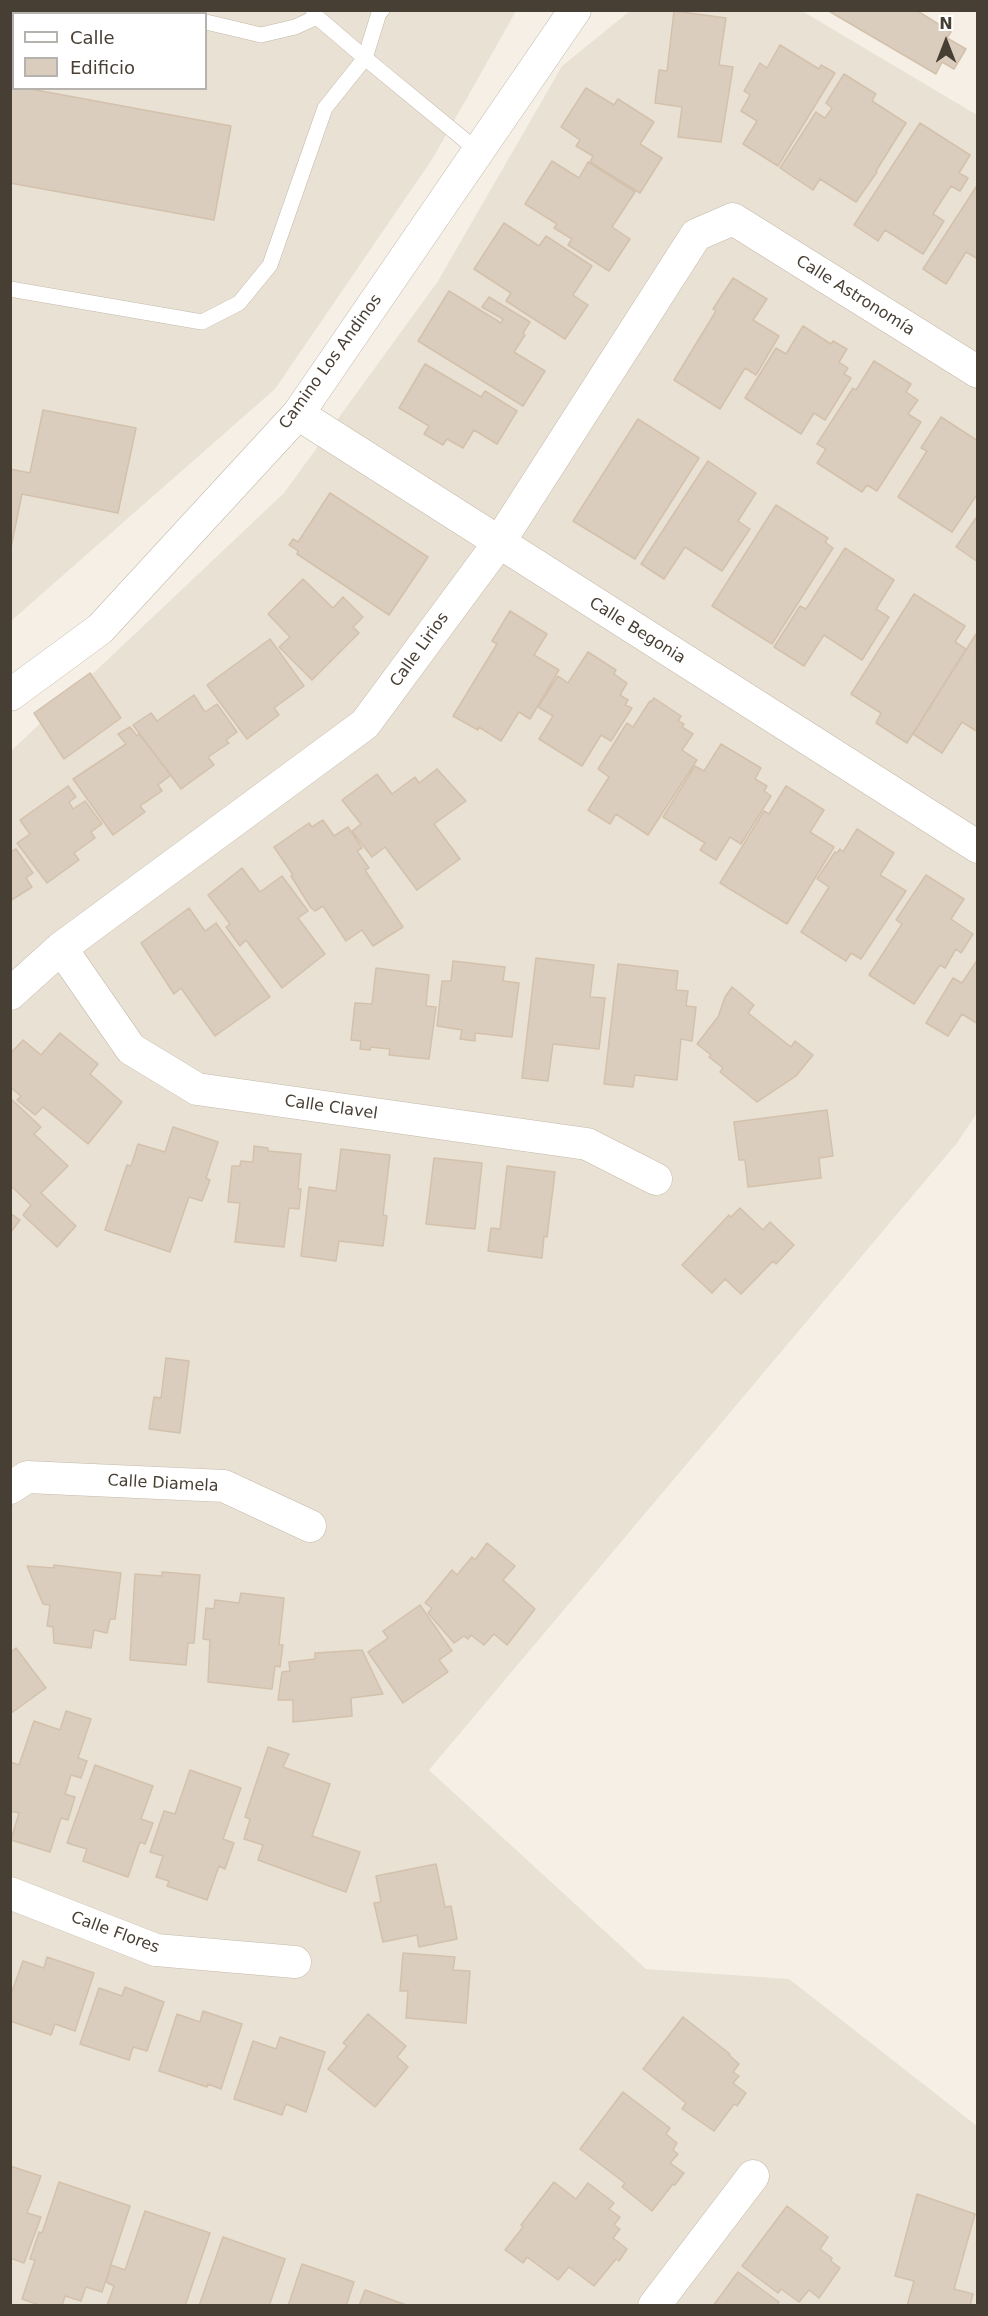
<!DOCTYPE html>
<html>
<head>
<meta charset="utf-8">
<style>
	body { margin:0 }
	#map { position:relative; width:988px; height:2316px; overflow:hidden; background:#f5efe6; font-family:"DejaVu Sans",sans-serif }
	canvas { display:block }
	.frame { position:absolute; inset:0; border:12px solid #483f34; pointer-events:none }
	.legend { position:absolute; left:12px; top:12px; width:195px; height:78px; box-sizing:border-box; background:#fff; border:2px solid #b6b2ae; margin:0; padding:8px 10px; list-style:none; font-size:18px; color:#483f34 }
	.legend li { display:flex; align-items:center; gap:12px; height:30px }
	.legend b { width:30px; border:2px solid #b6b2ae }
	.north { position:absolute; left:916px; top:12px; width:60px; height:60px; -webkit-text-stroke:4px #fff; paint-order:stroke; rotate:0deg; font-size:16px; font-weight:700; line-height:24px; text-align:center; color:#483f34 }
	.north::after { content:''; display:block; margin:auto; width:21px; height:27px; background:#483f34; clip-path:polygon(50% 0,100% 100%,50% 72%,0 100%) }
</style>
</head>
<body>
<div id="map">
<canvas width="988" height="2316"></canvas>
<div class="frame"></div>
<ul class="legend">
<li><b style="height:8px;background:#fff"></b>Calle</li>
<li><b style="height:16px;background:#dacdbd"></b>Edificio</li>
</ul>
<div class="north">N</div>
</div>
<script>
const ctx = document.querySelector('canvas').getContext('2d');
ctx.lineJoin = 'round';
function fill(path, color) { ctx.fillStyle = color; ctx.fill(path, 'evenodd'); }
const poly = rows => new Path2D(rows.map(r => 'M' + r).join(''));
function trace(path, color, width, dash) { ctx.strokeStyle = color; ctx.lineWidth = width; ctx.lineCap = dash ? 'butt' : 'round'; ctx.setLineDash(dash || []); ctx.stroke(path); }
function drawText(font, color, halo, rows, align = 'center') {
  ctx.font = font + ' "DejaVu Sans",sans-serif'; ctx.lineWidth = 4.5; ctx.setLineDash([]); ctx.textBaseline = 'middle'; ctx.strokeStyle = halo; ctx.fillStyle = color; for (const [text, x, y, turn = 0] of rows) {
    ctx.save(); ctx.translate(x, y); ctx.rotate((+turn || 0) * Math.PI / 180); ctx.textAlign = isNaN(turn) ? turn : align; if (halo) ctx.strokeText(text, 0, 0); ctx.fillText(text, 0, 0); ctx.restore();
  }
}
const residential = poly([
	[11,11,516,11,433,158,275,389,11,621],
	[14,14,206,14,206,88,14,88],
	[630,11,802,11,977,115,977,1113,957,1143,429,1770,646,1969,789,1979,977,2126,977,2305,11,2306,11,751,284,493,438,281,562,66]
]);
const building = poly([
	[827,10,916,10,951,32,947,38,966,49,954,69,942,62,936,74,827,10],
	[674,11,726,18,719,65,733,67,721,142,678,137,682,107,655,103,659,70,667,71,674,11],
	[780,45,819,69,821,65,835,73,778,166,743,144,757,121,741,111,750,95,744,91,760,63,767,68,780,45],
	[844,74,876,94,872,101,906,123,876,171,877,172,856,202,820,179,813,190,780,168,816,112,825,118,832,108,826,103,844,74],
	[10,86,14,88,25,88,231,126,214,220,10,183,10,86],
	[586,88,614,105,618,99,654,122,640,144,662,158,640,193,590,162,593,156,576,146,580,140,561,127,586,88],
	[920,123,970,155,959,173,968,178,960,191,951,186,933,214,944,221,923,254,885,230,878,241,854,225,920,123],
	[552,161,579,178,588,162,635,192,612,227,630,239,609,271,568,245,572,239,554,228,557,224,525,204,552,161],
	[978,184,978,259,966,252,946,284,923,269,978,184],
	[504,223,539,246,546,236,592,266,573,295,588,305,565,339,506,301,511,293,474,269,504,223],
	[733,278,767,299,753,320,779,336,756,375,745,368,720,409,674,380,716,311,713,309,733,278],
	[449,291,501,323,503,319,482,307,489,297,530,322,523,333,525,335,514,352,545,371,523,406,418,341,449,291],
	[803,326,831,344,833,341,847,349,839,362,848,368,844,374,851,378,825,420,814,413,801,434,745,398,776,348,786,354,803,326],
	[874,361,911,384,906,392,918,400,908,414,921,422,877,491,867,485,862,492,817,463,826,449,817,444,853,388,856,390,874,361],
	[425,364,481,397,485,391,517,411,497,444,474,430,463,448,447,439,443,445,424,434,429,426,399,408,425,364],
	[43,410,136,428,118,513,22,494,10,552,10,469,30,473,43,410],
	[941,417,978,441,978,493,952,532,898,497,927,451,921,448,941,417],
	[638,419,699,458,635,559,573,521,638,419],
	[708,461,756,493,738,521,750,529,722,571,685,547,664,579,641,564,708,461],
	[330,493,428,557,389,615,297,554,298,551,289,545,293,539,298,542,330,493],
	[776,505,828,538,825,542,833,548,772,644,712,606,776,505],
	[978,515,978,562,956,547,978,515],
	[845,548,894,580,876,609,889,617,862,660,824,635,804,666,774,647,800,606,806,609,845,548],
	[303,579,333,608,343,597,363,617,353,627,359,633,312,680,279,647,290,637,268,614,303,579],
	[914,594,965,626,955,642,966,649,907,743,876,723,881,713,851,694,914,594],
	[510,611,547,634,534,655,559,670,530,719,519,712,501,741,479,727,478,730,453,716,497,644,492,641,510,611],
	[976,634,978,732,962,722,942,753,913,734,976,634],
	[270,639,304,686,274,708,279,715,247,739,207,685,270,639],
	[588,652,616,670,614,674,627,683,620,695,628,700,625,705,632,708,611,741,601,735,582,766,539,739,553,716,538,707,558,676,568,683,588,652],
	[90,673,121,718,64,759,34,713,90,673],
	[194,695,205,712,217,704,237,732,226,740,229,743,208,757,214,765,181,789,133,725,151,713,157,721,194,695],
	[654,698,681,716,678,721,684,724,682,727,693,734,682,750,697,760,648,835,616,814,610,824,588,810,609,777,598,769,627,723,633,727,650,701,651,702,654,698],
	[130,727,137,736,139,734,171,775,158,785,162,791,140,806,145,812,113,835,73,779,126,744,118,734,130,727],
	[721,744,761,768,755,779,767,786,764,791,771,796,741,844,730,837,716,860,700,850,705,843,663,817,695,766,704,771,721,744],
	[437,769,466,801,434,824,460,859,417,890,385,847,372,857,352,831,361,824,342,800,377,774,392,794,415,777,419,783,437,769],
	[68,786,76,797,69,802,73,809,85,801,102,824,91,832,95,838,74,853,79,860,47,883,17,843,30,834,20,820,68,786],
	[786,786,824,810,810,832,834,847,787,924,720,883,764,811,769,814,786,786],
	[323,820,334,836,348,827,362,848,357,851,369,868,365,870,403,927,373,946,362,930,346,941,323,906,315,911,311,908,291,876,293,875,274,847,309,823,312,827,323,820],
	[857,829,894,853,880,875,906,891,861,959,851,953,846,961,801,932,829,887,817,879,835,852,837,853,840,849,843,852,857,829],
	[16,849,33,873,26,878,32,887,10,901,10,852,16,849],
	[242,868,260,892,282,876,308,911,298,918,325,954,282,988,246,940,240,946,226,927,230,924,208,895,242,868],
	[926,875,964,899,951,919,973,934,961,953,956,949,945,968,940,965,914,1004,869,975,902,924,896,920,926,875],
	[189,908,205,931,216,923,270,997,215,1036,181,988,174,994,141,943,189,908],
	[536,958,594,965,590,997,605,998,599,1049,553,1044,548,1081,522,1078,536,958],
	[978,959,978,1024,962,1014,948,1036,926,1023,953,978,962,983,978,959],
	[453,961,505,967,503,981,519,983,512,1037,475,1033,475,1041,460,1039,462,1030,437,1026,442,981,451,981,453,961],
	[618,964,678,971,676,990,688,991,686,1006,696,1007,692,1041,681,1039,677,1080,635,1075,633,1087,604,1084,618,964],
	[376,968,429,975,426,1006,436,1007,429,1059,389,1055,390,1049,371,1047,370,1050,360,1049,361,1041,351,1040,355,1003,372,1004,376,968],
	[732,987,754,1005,748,1013,791,1047,795,1041,813,1055,796,1076,757,1102,720,1072,723,1068,709,1057,711,1055,697,1044,718,1017,725,997,732,987],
	[60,1033,98,1064,90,1074,122,1102,88,1144,43,1107,35,1115,17,1100,21,1096,10,1087,10,1054,23,1040,41,1055,60,1033],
	[10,1098,41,1127,34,1134,68,1166,41,1193,76,1226,57,1247,23,1215,31,1205,10,1185,10,1098],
	[827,1110,833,1156,819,1158,821,1178,748,1187,745,1160,739,1160,734,1122,827,1110],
	[173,1127,218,1142,206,1178,210,1180,202,1201,189,1197,170,1252,105,1230,127,1165,131,1166,138,1144,165,1152,173,1127],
	[254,1146,268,1148,268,1151,301,1154,298,1189,301,1189,299,1209,289,1208,284,1247,235,1242,240,1203,228,1202,232,1166,240,1166,241,1161,253,1162,254,1146],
	[341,1149,390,1155,383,1215,387,1216,383,1246,339,1241,336,1261,301,1256,309,1187,336,1191,341,1149],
	[434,1158,482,1163,475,1229,426,1224,434,1158],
	[507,1166,555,1172,547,1237,544,1236,542,1258,488,1251,491,1228,500,1229,507,1166],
	[740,1208,763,1230,770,1222,794,1245,776,1264,773,1261,741,1294,725,1279,712,1293,682,1265,729,1215,731,1217,740,1208],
	[10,1213,20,1220,10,1233,10,1213],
	[166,1358,189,1361,180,1433,149,1429,154,1397,161,1398,166,1358],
	[487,1543,515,1566,503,1580,535,1609,507,1645,494,1634,484,1645,471,1635,468,1639,464,1636,454,1643,428,1613,432,1608,425,1603,452,1570,457,1575,472,1557,475,1560,487,1543],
	[54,1565,121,1573,115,1619,110,1619,107,1633,94,1630,91,1648,54,1643,53,1627,47,1626,50,1605,43,1604,27,1566,54,1568,54,1565],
	[162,1572,200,1575,194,1643,188,1643,186,1665,130,1660,135,1574,162,1576,162,1572],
	[241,1593,284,1598,279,1645,283,1645,280,1667,275,1666,272,1689,208,1682,210,1640,203,1639,206,1608,214,1609,215,1600,239,1603,241,1593],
	[420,1605,452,1651,439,1660,448,1672,403,1703,368,1652,388,1638,383,1631,420,1605],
	[16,1648,46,1688,10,1714,10,1653,16,1648],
	[362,1650,383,1694,351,1698,352,1716,293,1722,293,1700,278,1700,282,1672,290,1671,289,1662,315,1659,315,1653,362,1650],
	[66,1711,91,1719,78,1758,87,1761,81,1778,71,1775,65,1794,75,1797,68,1820,61,1818,50,1852,11,1840,19,1813,10,1811,10,1762,19,1765,34,1721,60,1730,66,1711],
	[268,1747,289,1754,283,1767,330,1784,312,1836,360,1852,346,1892,258,1860,263,1845,244,1839,250,1819,245,1817,268,1747],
	[95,1765,153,1786,141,1819,153,1823,145,1844,140,1842,128,1877,83,1861,87,1849,67,1843,95,1765],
	[190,1770,241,1788,223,1839,234,1843,225,1869,219,1866,207,1900,167,1886,169,1881,156,1877,163,1856,150,1852,164,1811,175,1814,190,1770],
	[436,1864,445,1907,451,1906,457,1939,419,1947,417,1935,383,1942,374,1903,381,1902,376,1876,436,1864],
	[403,1953,455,1957,453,1970,470,1971,466,2023,406,2018,408,1991,400,1991,403,1953],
	[47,1957,94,1973,75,2031,55,2024,51,2035,10,2021,10,1997,23,1961,44,1968,47,1957],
	[125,1987,164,2002,147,2051,133,2047,129,2060,80,2044,99,1988,122,1996,125,1987],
	[203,2011,242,2024,221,2089,208,2084,207,2087,159,2071,177,2014,200,2022,203,2011],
	[368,2014,406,2046,397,2057,408,2067,375,2107,328,2069,347,2046,343,2043,368,2014],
	[683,2017,730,2054,729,2055,739,2064,733,2072,739,2076,733,2083,746,2093,737,2106,734,2104,714,2131,682,2109,686,2103,643,2069,683,2017],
	[280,2037,325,2052,306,2112,286,2104,282,2115,234,2099,253,2041,276,2049,280,2037],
	[623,2092,670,2128,666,2134,677,2143,673,2150,678,2154,670,2163,684,2173,675,2185,673,2184,652,2211,622,2187,625,2183,580,2149,623,2092],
	[10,2166,41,2176,27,2213,41,2217,24,2263,10,2258,10,2166],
	[59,2182,130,2206,102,2292,86,2287,81,2301,65,2296,62,2306,42,2306,22,2299,35,2260,30,2259,39,2232,42,2233,59,2182],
	[554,2182,576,2199,588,2183,614,2203,609,2209,620,2217,614,2225,620,2229,613,2238,627,2249,619,2261,616,2259,594,2286,569,2267,558,2280,527,2257,523,2263,505,2250,523,2227,521,2225,554,2182],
	[917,2194,975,2214,954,2289,973,2294,970,2306,907,2306,914,2281,895,2276,917,2194],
	[787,2206,828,2237,820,2249,832,2258,831,2261,840,2268,819,2298,809,2290,799,2302,781,2289,778,2293,742,2266,787,2206],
	[145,2211,210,2233,185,2306,107,2306,114,2286,106,2282,111,2265,125,2270,145,2211],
	[223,2237,285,2259,269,2306,199,2306,223,2237],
	[302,2264,354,2282,346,2306,288,2306,302,2264],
	[738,2272,779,2302,777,2306,713,2306,738,2272],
	[365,2290,409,2306,359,2306,365,2290]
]);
const lane = poly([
	[161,10,172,14],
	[313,10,317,17,365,58,478,151],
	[206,22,261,35,295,27,317,17],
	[10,289,202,322,239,303,270,265,325,108,365,58,379,13,382,10]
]);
const street = poly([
	[298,414,978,847],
	[10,695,100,629,298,414,575,10],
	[61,948,131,1049,197,1089,587,1144,656,1179],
	[10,994,61,948,365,724,498,544,696,235,733,219,978,372],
	[10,1488,27,1477,224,1486,310,1526],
	[10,1893,156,1950,295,1962],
	[654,2306,753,2176]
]);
const streetNames = [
	["Calle Astronomía",855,296,32],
	["Camino Los Andinos",331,362,-54],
	["Calle Begonia",637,631,32],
	["Calle Lirios",420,650,-54],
	["Calle Clavel",331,1108,8],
	["Calle Diamela",163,1484,3],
	["Calle Flores",115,1933,20]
];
fill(residential, '#e9e1d3');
fill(building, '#dacdbd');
trace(building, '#d3c1ac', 1.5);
trace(lane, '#c4b9aa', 16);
trace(street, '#c4b9aa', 33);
trace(lane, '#fff', 15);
trace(street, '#fff', 32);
drawText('16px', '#483f34', '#fff', streetNames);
</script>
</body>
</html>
